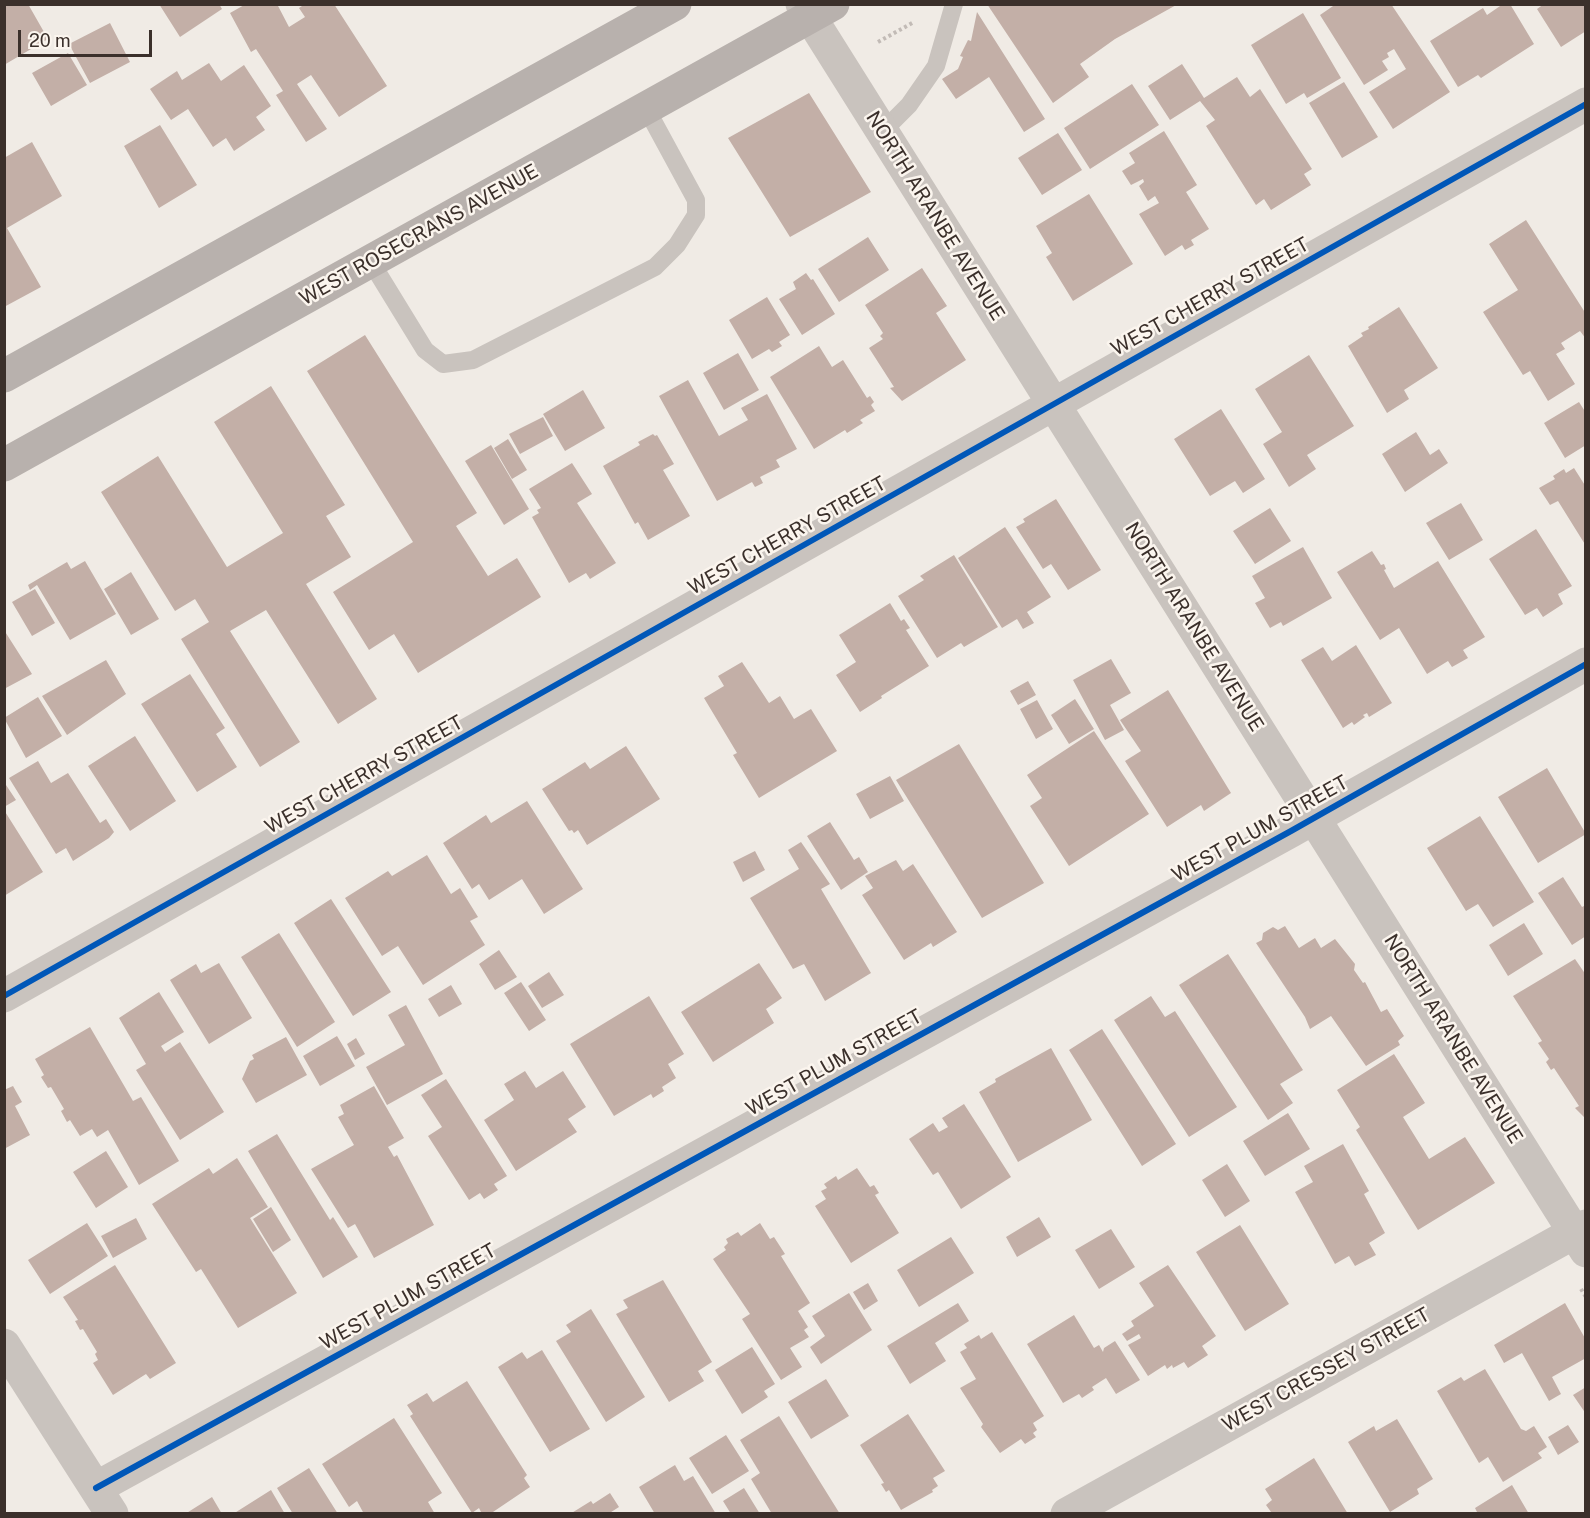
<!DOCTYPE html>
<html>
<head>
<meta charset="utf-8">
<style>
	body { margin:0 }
	#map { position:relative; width:1590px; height:1518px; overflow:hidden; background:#f0ebe5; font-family:"Public Sans",sans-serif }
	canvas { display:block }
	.frame { position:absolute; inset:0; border:6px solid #3b302b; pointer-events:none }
	.scale { position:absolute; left:18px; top:30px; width:134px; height:27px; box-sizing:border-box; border:3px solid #3b302b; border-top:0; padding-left:8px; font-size:18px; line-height:21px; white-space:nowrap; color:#3b302b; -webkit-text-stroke:4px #fbf5ee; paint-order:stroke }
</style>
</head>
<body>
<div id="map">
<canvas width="1590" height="1518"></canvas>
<div class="frame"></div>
<div class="scale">20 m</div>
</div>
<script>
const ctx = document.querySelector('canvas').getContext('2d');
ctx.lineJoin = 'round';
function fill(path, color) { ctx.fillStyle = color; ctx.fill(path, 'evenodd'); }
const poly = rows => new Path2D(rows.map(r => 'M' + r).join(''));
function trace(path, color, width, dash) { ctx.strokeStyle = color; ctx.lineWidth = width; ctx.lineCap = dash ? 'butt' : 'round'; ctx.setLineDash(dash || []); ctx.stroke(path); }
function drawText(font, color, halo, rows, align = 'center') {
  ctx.font = font + ' "Public Sans",sans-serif'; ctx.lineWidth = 5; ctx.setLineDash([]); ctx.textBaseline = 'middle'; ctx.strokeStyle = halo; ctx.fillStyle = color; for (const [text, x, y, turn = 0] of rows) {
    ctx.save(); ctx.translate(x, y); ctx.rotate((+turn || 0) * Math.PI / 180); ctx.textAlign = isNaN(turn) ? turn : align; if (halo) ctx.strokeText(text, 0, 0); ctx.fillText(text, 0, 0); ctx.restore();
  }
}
const building = poly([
	[4,4,28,4,48,39,4,65],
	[159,4,219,4,222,9,180,37],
	[246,4,277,4,289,27,305,17,299,8,305,4,334,4,387,86,339,117,311,75,297,84,327,129,306,142,276,95,283,91,256,49,251,52,230,13],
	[987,4,1178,4,1115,39,1080,64,1089,77,1053,103],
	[1336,4,1391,4,1450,92,1393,129,1369,92,1406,69,1394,49,1387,53,1389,57,1382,61,1388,70,1364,85,1320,15],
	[1503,4,1510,4,1534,44,1481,78,1478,75,1458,87,1430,41,1483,8,1487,15],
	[1544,4,1586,4,1586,31,1561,47,1537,9],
	[977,12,1045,119,1024,132,989,77,956,99,942,79,958,69,963,57,960,56,968,40,971,41],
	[1303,13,1341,78,1307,98,1304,93,1286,104,1251,45],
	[110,23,130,62,90,83,69,44],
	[68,53,87,85,51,106,32,73],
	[209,63,221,81,244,65,271,106,256,117,265,130,234,151,226,138,213,147,188,109,171,120,150,89,177,71,182,80],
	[1182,64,1204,98,1237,77,1250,97,1260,89,1312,169,1304,174,1311,185,1271,210,1264,199,1256,205,1206,126,1215,120,1200,101,1170,120,1148,86],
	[1344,82,1378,137,1342,158,1309,103],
	[1132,84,1159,125,1090,169,1064,128],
	[809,93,871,192,790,237,728,138],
	[160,125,197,185,159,208,124,146],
	[1164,131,1197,185,1186,192,1209,229,1191,240,1194,245,1185,250,1182,245,1165,256,1139,214,1159,203,1155,196,1148,201,1139,186,1144,182,1143,179,1131,185,1122,171,1135,163,1129,153],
	[1058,133,1082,170,1042,195,1018,158],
	[32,142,62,196,7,228,41,287,4,307,4,158],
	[1089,194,1133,264,1073,301,1046,257,1052,253,1036,226],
	[1526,220,1586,314,1586,339,1580,331,1561,343,1565,349,1556,354,1575,384,1548,401,1530,371,1523,375,1483,312,1518,290,1489,244],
	[868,237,889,270,839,302,818,269],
	[922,268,947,306,936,313,966,360,902,401,890,388,894,387,869,348,883,339,880,336,883,333,865,305],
	[806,273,811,280,813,279,835,314,802,335,779,299,796,289,793,282],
	[767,297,790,335,779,342,782,346,772,352,769,349,752,359,729,320],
	[1399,307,1438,368,1404,390,1409,399,1387,413,1348,346,1363,336,1361,333,1369,329,1368,327],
	[365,335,477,513,456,526,488,576,517,558,541,597,418,673,394,634,369,650,333,592,413,542,307,371],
	[819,346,832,367,843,360,867,398,870,396,874,402,871,405,875,411,860,420,863,423,847,433,845,430,814,449,770,377],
	[738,353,759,390,724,410,703,373],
	[1309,355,1354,426,1307,455,1316,469,1289,487,1263,444,1282,432,1255,389],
	[688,380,719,436,748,420,741,408,767,394,797,449,776,460,780,467,760,477,763,483,755,487,752,482,717,501,659,396],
	[271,386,345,505,326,516,351,557,306,584,377,699,338,724,266,610,230,631,300,742,260,767,181,639,209,622,195,599,175,611,101,492,158,456,227,567,283,533,214,422],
	[583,390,605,428,565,451,543,414],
	[1579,402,1586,413,1586,445,1565,458,1544,423],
	[1221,409,1265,479,1243,493,1235,481,1210,496,1174,439],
	[543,417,553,436,520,454,509,434],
	[1416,432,1430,455,1439,449,1448,463,1405,492,1382,454],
	[653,434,655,436,657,435,674,464,663,470,690,516,648,540,638,522,635,524,603,466,640,445,638,442],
	[508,439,527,470,512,479,494,448],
	[491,445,529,509,504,525,465,461],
	[572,463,592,494,577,503,616,563,590,579,586,573,569,583,532,517,539,513,537,510,541,508,529,489],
	[1574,468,1586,487,1586,546,1558,501,1550,505,1539,488,1555,479,1553,476,1564,469,1566,473],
	[1056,499,1101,570,1068,590,1051,564,1043,569,1016,527,1025,522,1023,519],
	[1461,503,1483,540,1449,560,1426,523],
	[1270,508,1291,541,1255,564,1233,531],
	[1005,527,1051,597,1027,612,1034,623,1023,629,1017,619,1002,628,958,558],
	[1536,529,1572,586,1558,594,1563,604,1543,617,1537,608,1525,615,1489,559],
	[1303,547,1332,598,1283,626,1281,622,1270,628,1255,603,1265,598,1252,576],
	[1372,551,1381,565,1384,564,1386,569,1384,570,1394,588,1438,561,1485,637,1463,650,1468,658,1452,667,1448,661,1427,674,1399,628,1380,640,1337,572],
	[954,555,998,627,964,647,961,643,937,658,898,596,924,580,920,576],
	[85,561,116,614,70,640,37,585,30,590,28,585,67,562,71,569],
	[131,572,159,619,131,635,104,589],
	[35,589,55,623,32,636,12,602],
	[890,603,901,621,904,619,910,628,906,630,929,666,881,696,882,698,860,712,836,675,856,662,839,635],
	[4,630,32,674,4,689],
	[1356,645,1392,703,1369,717,1367,713,1363,715,1365,717,1354,725,1352,722,1343,728,1301,660,1323,647,1332,661],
	[1111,659,1131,693,1110,705,1124,730,1105,740,1073,680],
	[106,660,126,694,67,735,42,696],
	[742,662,769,703,780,696,794,719,811,709,837,751,759,798,733,755,737,753,704,698,724,686,718,676],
	[190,674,225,728,216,734,237,767,197,792,141,704],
	[1028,681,1036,695,1018,705,1010,691],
	[1168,690,1231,793,1204,811,1201,805,1167,827,1125,761,1141,751,1120,720],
	[38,697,62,736,26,758,4,718],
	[1075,699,1094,729,1069,744,1051,715],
	[1037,700,1053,729,1036,739,1020,709],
	[1094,731,1149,814,1069,866,1030,806,1042,798,1027,775],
	[135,736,176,801,130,831,88,766],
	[959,744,1044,883,982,918,896,780],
	[626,746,660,799,587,845,578,830,574,833,572,830,569,831,542,789,585,762,590,769],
	[38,761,51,783,68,773,100,823,106,819,114,832,109,838,73,861,66,848,56,854,9,778],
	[1547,768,1586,834,1538,863,1498,797],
	[890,776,904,801,870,819,856,794],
	[4,782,16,800,4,807],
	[527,801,583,889,544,914,522,879,489,900,479,884,472,889,443,843,486,815,491,823],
	[4,810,43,872,4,896],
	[1480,816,1534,902,1493,927,1478,904,1466,911,1427,848],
	[830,822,854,860,859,857,868,872,841,890,807,836],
	[801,842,830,884,821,889,871,973,825,1001,804,964,793,969,750,898,799,869,788,850],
	[755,851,765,870,743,882,733,862],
	[427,855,451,894,460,888,478,917,470,921,485,945,423,985,398,946,382,956,345,898,388,871,392,876],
	[896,860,903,871,913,864,957,932,933,947,931,943,904,960,862,895,873,888,865,876],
	[1563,877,1582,907,1586,905,1586,936,1572,945,1538,893],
	[331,899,391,992,353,1016,294,923],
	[1524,923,1543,954,1508,976,1489,945],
	[1285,926,1299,948,1315,938,1321,948,1335,939,1355,964,1354,970,1363,983,1365,982,1381,1012,1387,1009,1404,1036,1398,1041,1400,1045,1366,1066,1331,1016,1310,1029,1305,1017,1256,943,1262,940,1263,933,1273,927,1278,930],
	[279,933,335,1022,297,1047,241,957],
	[499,950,517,977,495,990,479,964],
	[1228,954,1303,1070,1280,1084,1293,1103,1268,1120,1179,985],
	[1575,959,1586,975,1586,1119,1575,1108,1579,1106,1554,1068,1551,1070,1546,1062,1549,1059,1538,1043,1542,1041,1513,996],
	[219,963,252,1018,209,1044,170,980,196,964,201,973],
	[759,963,782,998,766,1009,774,1023,713,1062,681,1012],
	[549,972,564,995,542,1008,528,986],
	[521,982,546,1020,529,1031,504,993],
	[451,985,462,1004,439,1017,428,999],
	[159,992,184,1032,161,1046,165,1052,180,1042,224,1112,180,1140,136,1070,146,1064,119,1018],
	[649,996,684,1054,668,1064,676,1078,662,1087,664,1091,653,1098,651,1094,614,1116,570,1044],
	[1151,996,1165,1017,1175,1011,1237,1107,1189,1137,1114,1020],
	[406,1005,443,1074,387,1105,366,1067,405,1045,388,1015],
	[90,1027,133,1101,141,1097,179,1161,139,1185,108,1130,97,1137,92,1129,80,1136,70,1120,67,1122,61,1111,64,1109,51,1087,48,1088,41,1077,44,1075,35,1059],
	[1102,1029,1176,1144,1142,1166,1069,1050],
	[337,1036,355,1066,320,1086,303,1056],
	[286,1037,307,1075,256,1103,242,1079,250,1061,254,1059,252,1055],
	[356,1038,365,1054,355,1060,347,1044],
	[1051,1048,1092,1120,1018,1162,979,1092,996,1082,995,1079],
	[1394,1054,1425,1103,1403,1117,1429,1159,1465,1137,1495,1183,1418,1230,1356,1130,1360,1127,1337,1090],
	[525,1071,536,1088,563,1071,586,1107,568,1119,577,1132,516,1171,484,1120,514,1100,504,1084],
	[446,1079,507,1176,494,1184,498,1190,484,1199,480,1193,469,1200,428,1136,442,1127,421,1095],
	[13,1086,22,1102,15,1106,30,1135,4,1149,4,1090],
	[374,1086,404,1138,388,1147,394,1157,397,1155,434,1225,374,1258,355,1224,348,1228,311,1169,354,1145,338,1117,344,1114,340,1105],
	[964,1104,1011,1177,961,1209,938,1172,933,1175,909,1139,933,1123,939,1132,948,1127,942,1118],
	[1288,1113,1310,1149,1265,1176,1243,1141],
	[277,1134,330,1220,333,1217,358,1257,323,1278,248,1151],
	[1343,1144,1369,1191,1364,1194,1385,1233,1369,1243,1376,1255,1355,1266,1349,1256,1335,1264,1295,1192,1313,1182,1304,1166],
	[106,1151,128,1187,96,1208,73,1172],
	[237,1158,268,1207,250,1218,297,1293,238,1328,201,1269,196,1272,152,1204,209,1168,213,1174],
	[1227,1164,1250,1201,1225,1217,1202,1180],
	[857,1168,870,1187,874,1185,879,1193,875,1195,899,1233,851,1263,815,1206,826,1199,821,1191,827,1188,824,1184,836,1176,838,1180],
	[271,1207,291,1240,273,1252,253,1219],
	[1039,1217,1051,1237,1017,1257,1006,1237],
	[136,1218,147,1239,113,1258,101,1236],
	[87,1223,108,1256,50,1294,28,1260],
	[760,1223,770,1239,774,1237,785,1254,781,1256,810,1303,798,1311,808,1327,804,1330,809,1337,790,1348,802,1367,781,1380,742,1319,750,1314,713,1259,726,1250,724,1247,728,1243,726,1239,738,1232,741,1236],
	[1240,1225,1289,1304,1245,1331,1196,1252],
	[1111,1229,1135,1267,1099,1289,1075,1250],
	[951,1237,974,1273,919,1307,897,1270],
	[115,1265,176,1363,150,1379,146,1374,113,1395,93,1363,98,1360,95,1354,97,1352,83,1329,80,1330,75,1321,78,1320,63,1297],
	[1168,1265,1216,1336,1202,1346,1208,1355,1188,1368,1184,1362,1173,1368,1172,1365,1167,1369,1165,1365,1148,1376,1128,1345,1141,1338,1139,1334,1127,1341,1122,1334,1134,1326,1131,1321,1154,1306,1139,1283],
	[663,1280,712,1362,698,1371,704,1381,669,1402,616,1314,628,1308,623,1300],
	[868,1283,878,1301,864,1310,853,1292],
	[849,1293,872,1330,821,1364,810,1347,825,1336,812,1316],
	[958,1303,969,1321,935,1343,946,1361,910,1384,887,1346],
	[1565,1303,1586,1340,1586,1358,1552,1377,1561,1394,1549,1401,1522,1353,1504,1363,1494,1345],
	[591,1309,645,1397,606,1422,556,1341,571,1332,566,1325],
	[1074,1315,1094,1348,1099,1345,1103,1352,1104,1348,1115,1341,1140,1380,1116,1394,1106,1378,1092,1387,1094,1390,1082,1398,1079,1394,1063,1403,1027,1344],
	[992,1332,1044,1416,1033,1423,1037,1430,1033,1433,1036,1437,1025,1444,1021,1439,1000,1453,981,1427,983,1424,960,1388,976,1379,960,1352,967,1348,964,1344,979,1335,981,1339],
	[752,1347,775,1384,764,1391,768,1397,742,1414,715,1370],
	[542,1350,590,1429,550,1452,498,1367,522,1352,527,1359],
	[1485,1369,1521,1429,1526,1431,1534,1426,1547,1447,1538,1453,1542,1458,1503,1482,1488,1457,1479,1463,1437,1391,1461,1377,1464,1381],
	[826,1379,849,1416,811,1439,788,1402],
	[467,1381,527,1475,524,1478,530,1487,490,1514,482,1514,479,1508,472,1513,410,1416,413,1414,407,1405,427,1393,433,1402],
	[1586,1387,1586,1414,1573,1395],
	[908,1414,945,1471,933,1478,938,1486,932,1490,933,1492,901,1510,889,1490,886,1492,881,1484,884,1483,860,1445],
	[779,1416,840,1514,772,1514,751,1479,760,1473,740,1440],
	[394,1418,442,1493,428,1502,435,1514,364,1514,357,1501,349,1507,322,1464],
	[1397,1419,1433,1479,1417,1489,1419,1494,1390,1512,1348,1442,1374,1426,1376,1431],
	[1568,1425,1579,1442,1558,1455,1548,1437],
	[726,1435,749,1471,712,1494,689,1458],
	[1314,1458,1348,1514,1268,1514,1271,1512,1266,1505,1272,1500,1265,1489],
	[675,1465,684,1481,693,1476,716,1514,655,1514,639,1487],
	[309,1468,338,1514,293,1514,277,1488],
	[1512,1485,1529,1514,1478,1514,1475,1508],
	[744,1488,760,1514,731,1514,723,1501],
	[271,1490,285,1514,233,1514],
	[610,1493,619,1507,608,1514,570,1514,591,1501,593,1504],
	[212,1497,222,1514,185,1514]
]);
const path = poly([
	[878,42,914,22],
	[1581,1289,1586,1297]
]);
const lane = poly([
	[882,132,909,105,936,66,954,4],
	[371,262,425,350,443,364,473,360,655,267,677,245,696,215,696,200,646,108]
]);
const street = poly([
	[802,4,1586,1251],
	[4,996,1586,104],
	[4,1345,112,1514],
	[96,1488,1291,831,1586,664],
	[1067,1514,1586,1226]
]);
const primary = poly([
	[4,376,675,4],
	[4,465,833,4]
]);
const cycleway = poly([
	[4,996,1586,104],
	[96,1488,1291,831,1586,664]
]);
const streetNames = [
	["NORTH ARANBE AVENUE",935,216,58],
	["WEST ROSECRANS AVENUE",419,235,-29],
	["WEST CHERRY STREET",1210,297,-29],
	["WEST CHERRY STREET",787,536,-29],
	["NORTH ARANBE AVENUE",1194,627,58],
	["WEST CHERRY STREET",364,775,-29],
	["WEST PLUM STREET",1260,829,-29],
	["NORTH ARANBE AVENUE",1453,1039,58],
	["WEST PLUM STREET",834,1063,-29],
	["WEST PLUM STREET",408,1297,-29],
	["WEST CRESSEY STREET",1326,1370,-29]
];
fill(building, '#c3afa7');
trace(path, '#c2bbb6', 4, [3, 3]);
trace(lane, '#c9c3be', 18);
trace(street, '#c9c3be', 33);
trace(primary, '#b8b1ad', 33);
trace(cycleway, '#0057b8', 6);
drawText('20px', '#3b302b', '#fbf5ee', streetNames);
</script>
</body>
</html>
